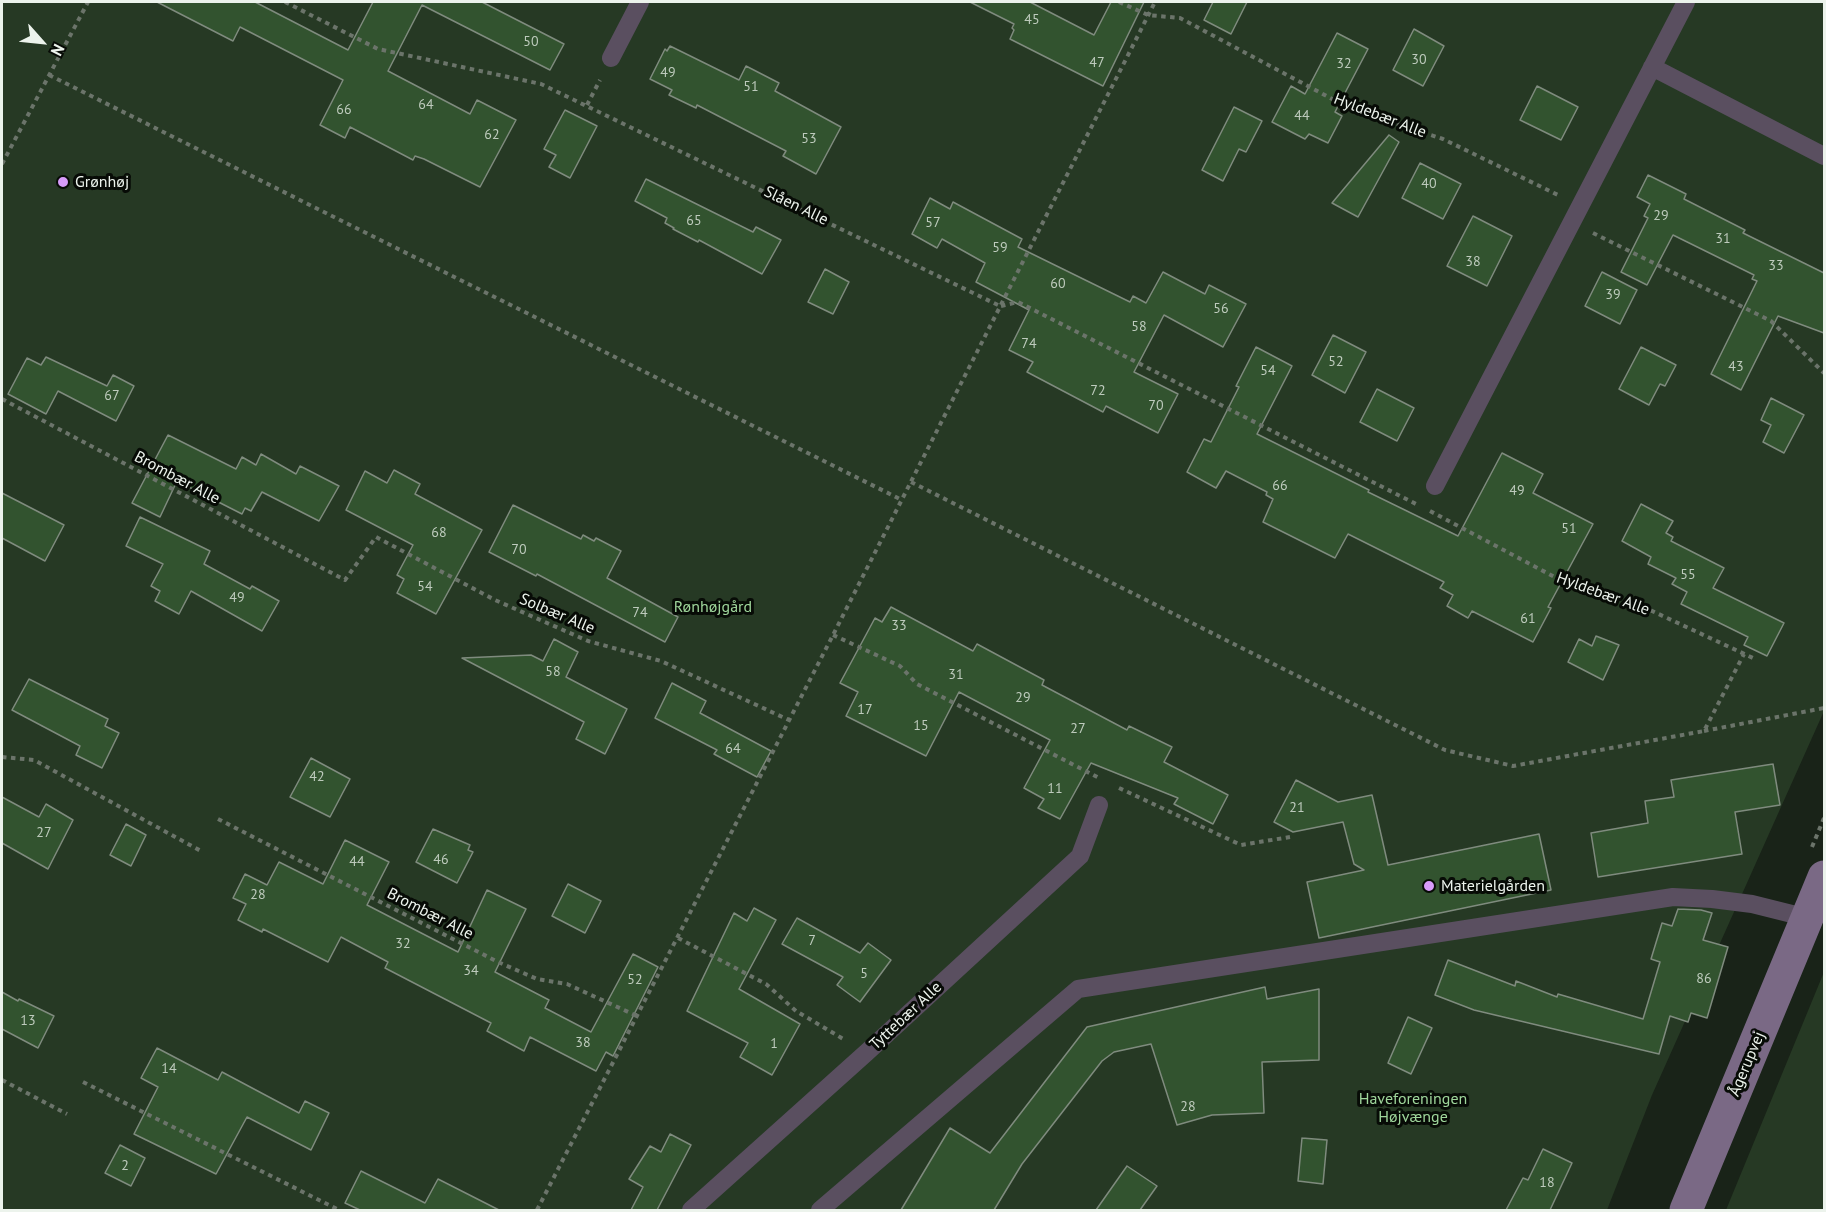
<!DOCTYPE html>
<html>
<head>
<meta charset="utf-8">
<style>
	body { margin:0 }
	#map { position:relative; width:1826px; height:1212px; overflow:hidden; background:#192318; font-family:"PT Sans",sans-serif }
	canvas { display:block }
	.frame { position:absolute; inset:0; border:3px solid #ecf3ec; pointer-events:none }
	.north { position:absolute; left:12px; top:12px; width:60px; height:60px; -webkit-text-stroke:4px #070b06; paint-order:stroke; rotate:117deg; font-size:16px; font-weight:700; line-height:24px; text-align:center; color:#ecf3ec }
	.north::after { content:''; display:block; margin:auto; width:21px; height:27px; background:#ecf3ec; clip-path:polygon(50% 0,100% 100%,50% 72%,0 100%) }
</style>
</head>
<body>
<div id="map">
<canvas width="1826" height="1212"></canvas>
<div class="frame"></div>
<div class="north">N</div>
</div>
<script>
const ctx = document.querySelector('canvas').getContext('2d');
ctx.lineJoin = 'round';
function fill(path, color) { ctx.fillStyle = color; ctx.fill(path, 'evenodd'); }
const poly = rows => new Path2D(rows.map(r => 'M' + r).join(''));
function trace(path, color, width, dash) { ctx.strokeStyle = color; ctx.lineWidth = width; ctx.lineCap = dash ? 'butt' : 'round'; ctx.setLineDash(dash || []); ctx.stroke(path); }
function drawText(font, color, halo, rows, align = 'center') {
  ctx.font = font + ' "PT Sans",sans-serif'; ctx.lineWidth = 6; ctx.setLineDash([]); ctx.textBaseline = 'middle'; ctx.strokeStyle = halo; ctx.fillStyle = color; for (const [text, x, y, turn = 0] of rows) {
    ctx.save(); ctx.translate(x, y); ctx.rotate((+turn || 0) * Math.PI / 180); ctx.textAlign = isNaN(turn) ? turn : align; if (halo) ctx.strokeText(text, 0, 0); ctx.fillText(text, 0, 0); ctx.restore();
  }
}
const green = poly([
	[2,2,1824,2,1824,711,1652,1095,1607,1210,2,1210],
	[1824,972,1824,1210,1726,1210]
]);
const building = poly([
	[157,2,255,2,348,50,373,2,482,2,564,44,550,70,422,5,388,71,470,114,477,100,516,120,480,187,424,159,415,156,413,160,350,127,345,138,320,125,343,80,240,27,233,41,157,2],
	[970,2,1030,2,1094,35,1111,2,1144,2,1103,86,1010,39,1014,30,1012,28,1014,24,970,2],
	[1213,2,1247,2,1231,34,1204,20,1213,2],
	[1414,29,1444,46,1423,86,1393,70,1414,29],
	[1337,33,1368,49,1335,112,1342,116,1328,143,1309,134,1305,139,1272,122,1291,86,1305,94,1337,33],
	[670,46,739,80,746,66,779,83,775,91,841,127,816,174,783,156,786,151,697,105,696,108,669,95,672,90,650,79,665,49,667,51,670,46],
	[1537,86,1578,107,1561,140,1520,120,1537,86],
	[1234,107,1262,121,1246,152,1239,149,1223,181,1202,170,1234,107],
	[565,110,597,126,570,178,549,167,556,155,544,149,565,110],
	[1389,135,1399,142,1358,217,1332,203,1389,135],
	[1420,163,1461,184,1443,219,1402,198,1420,163],
	[1648,175,1686,194,1684,199,1745,230,1743,233,1824,273,1824,333,1778,316,1741,390,1711,374,1757,281,1752,279,1754,275,1673,235,1647,285,1621,272,1648,218,1644,216,1650,204,1637,197,1648,175],
	[646,179,753,232,756,227,781,240,762,274,699,240,698,242,673,229,674,228,665,223,667,218,635,201,646,179],
	[930,198,950,209,953,202,1022,239,1018,247,1130,302,1133,296,1146,303,1163,272,1205,294,1209,285,1246,304,1223,347,1164,315,1134,372,1178,394,1158,433,1106,406,1103,412,1027,372,1033,362,1009,350,1029,310,976,282,985,263,942,239,937,248,912,234,930,198],
	[1473,216,1512,236,1487,286,1447,266,1473,216],
	[825,269,849,282,833,314,808,302,825,269],
	[1602,272,1637,290,1620,324,1585,306,1602,272],
	[1333,335,1366,352,1345,393,1312,375,1333,335],
	[1256,347,1292,366,1257,434,1369,490,1368,492,1458,536,1502,453,1543,474,1533,493,1593,524,1548,607,1551,608,1533,642,1472,611,1468,618,1447,606,1453,595,1440,588,1444,582,1348,534,1335,558,1263,522,1273,499,1266,495,1267,492,1226,471,1216,488,1187,472,1204,439,1211,442,1239,387,1236,386,1256,347],
	[1641,347,1676,365,1665,386,1660,384,1649,405,1619,389,1641,347],
	[46,357,107,386,113,375,134,386,116,421,58,391,46,414,8,394,27,358,41,365,46,357],
	[1377,389,1414,408,1397,441,1360,422,1377,389],
	[1771,398,1804,415,1784,453,1763,442,1771,425,1761,420,1771,398],
	[168,435,236,469,242,457,256,465,261,454,296,474,300,466,339,486,319,521,262,492,251,511,245,508,242,514,177,481,160,517,132,503,168,435],
	[394,470,420,484,415,494,482,530,436,614,397,593,404,579,397,575,413,545,346,510,365,471,387,483,394,470],
	[2,493,64,525,45,561,2,538,2,493],
	[1641,504,1673,521,1666,533,1673,537,1671,541,1724,568,1713,588,1784,623,1767,656,1744,645,1748,637,1681,604,1687,592,1672,584,1676,578,1648,564,1651,557,1622,541,1641,504],
	[513,505,581,539,583,535,594,541,596,538,621,551,607,578,678,617,665,642,537,574,536,576,489,552,513,505],
	[140,517,210,551,204,564,250,589,252,586,279,601,262,631,191,591,179,614,155,601,160,591,151,586,163,564,126,546,140,517],
	[891,607,973,651,977,644,1044,680,1042,685,1127,730,1129,726,1172,747,1164,762,1228,795,1213,824,1174,804,1178,798,1091,763,1060,819,1038,808,1044,799,1024,788,1050,740,959,692,926,756,846,716,858,692,840,683,875,618,882,622,891,607],
	[1596,636,1619,645,1603,680,1568,662,1579,639,1592,646,1596,636],
	[554,639,578,652,566,677,627,709,605,754,576,739,584,722,462,658,531,655,543,661,554,639],
	[29,679,108,719,105,726,119,733,102,768,76,755,80,746,12,710,29,679],
	[672,683,706,701,700,713,771,751,757,777,714,754,717,750,655,718,672,683],
	[311,758,350,779,330,817,290,797,311,758],
	[1773,764,1780,805,1735,812,1742,854,1598,877,1591,833,1648,823,1645,801,1674,797,1671,780,1773,764],
	[1296,780,1338,802,1372,795,1388,865,1539,834,1551,890,1319,938,1307,882,1364,870,1354,864,1343,822,1293,832,1274,822,1296,780],
	[2,797,39,817,46,804,73,820,48,869,2,843,2,797],
	[126,824,146,835,131,866,110,855,126,824],
	[433,829,470,845,468,850,473,852,457,883,416,862,433,829],
	[345,840,389,862,367,905,458,952,487,890,526,909,495,972,549,1000,545,1008,591,1032,633,954,658,967,613,1056,606,1052,596,1071,530,1037,524,1051,487,1031,491,1023,385,968,388,962,341,937,328,962,263,929,262,932,238,920,246,904,233,898,245,874,267,885,279,862,323,884,345,840],
	[568,884,601,901,585,933,552,916,568,884],
	[754,908,776,920,739,989,800,1024,772,1075,740,1057,748,1043,687,1011,734,913,747,921,754,908],
	[1678,909,1701,910,1712,913,1703,940,1728,947,1707,1018,1691,1013,1688,1022,1670,1016,1659,1054,1474,1010,1435,995,1448,960,1515,986,1516,981,1557,997,1558,994,1643,1019,1660,962,1651,959,1662,923,1672,926,1678,909],
	[797,918,860,953,868,943,891,960,860,1002,837,985,843,977,782,944,797,918],
	[1265,987,1267,999,1319,989,1319,1060,1262,1062,1264,1113,1212,1115,1177,1125,1151,1044,1114,1052,1102,1061,1022,1164,994,1210,901,1210,950,1128,990,1153,1087,1027,1265,987],
	[2,992,18,1001,19,999,54,1016,38,1048,2,1029,2,992],
	[1408,1017,1432,1028,1411,1074,1388,1063,1408,1017],
	[157,1048,218,1080,222,1072,299,1113,305,1101,329,1113,311,1150,247,1117,216,1174,134,1134,158,1087,141,1078,157,1048],
	[670,1134,691,1145,657,1210,631,1210,643,1187,629,1179,650,1146,661,1152,670,1134],
	[1302,1138,1327,1140,1323,1184,1298,1181,1302,1138],
	[120,1145,145,1158,131,1186,105,1173,120,1145],
	[1543,1149,1572,1163,1550,1210,1506,1210,1523,1178,1528,1180,1543,1149],
	[1127,1166,1157,1186,1140,1210,1096,1210,1127,1166],
	[361,1171,425,1203,438,1179,499,1210,360,1210,345,1203,361,1171]
]);
const path = poly([
	[285,2,378,49,541,84,1000,306],
	[1119,2,1148,15,1180,18,1351,109,1443,139,1558,195],
	[49,75,902,500],
	[587,105,600,80],
	[2,164,88,2],
	[1593,233,1771,321,1824,373],
	[1001,306,1018,302,1416,504],
	[2,399,345,580,376,537,495,600,588,641,661,661,789,720],
	[911,482,1445,750,1513,766,1704,731,1744,654],
	[1430,511,1562,581,1637,604,1753,658],
	[833,635,900,666,917,684,1101,779],
	[1704,731,1824,708],
	[2,757,34,760,201,851],
	[1119,788,1241,845,1290,837],
	[218,819,498,962,537,979,567,984,637,1016],
	[1812,847,1824,818],
	[678,938,766,984,796,1011,845,1040],
	[2,1080,67,1114],
	[83,1082,339,1210],
	[537,1210,833,635,1155,2]
]);
const lane = poly([
	[611,58,640,2],
	[1652,67,1824,156],
	[1435,486,1686,2],
	[691,1210,866,1053,1080,856,1099,805],
	[820,1210,1078,989,1673,897,1712,899,1752,904,1808,918]
]);
const secondary = poly([
	[1686,1210,1824,877]
]);
const markers = [
	[63,182,6,"#d79bf9"],
	[1429,886,6,"#d79bf9"]
];
const numberNames = [
	["45",1032,20],
	["50",531,42],
	["30",1419,60],
	["47",1097,63],
	["32",1344,64],
	["49",668,73],
	["51",751,87],
	["64",426,105],
	["66",344,110],
	["44",1302,116],
	["62",492,135],
	["53",809,139],
	["40",1429,184],
	["29",1661,216],
	["65",694,221],
	["57",933,223],
	["31",1723,239],
	["59",1000,248],
	["38",1473,262],
	["33",1776,266],
	["60",1058,284],
	["39",1613,295],
	["56",1221,309],
	["58",1139,327],
	["74",1029,344],
	["52",1336,362],
	["43",1736,367],
	["54",1268,371],
	["72",1098,391],
	["67",112,396],
	["70",1156,406],
	["66",1280,486],
	["49",1517,491],
	["51",1569,529],
	["68",439,533],
	["70",519,550],
	["55",1688,575],
	["54",425,587],
	["49",237,598],
	["74",640,613],
	["61",1528,619],
	["33",899,626],
	["58",553,672],
	["31",956,675],
	["29",1023,698],
	["17",865,710],
	["15",921,726],
	["27",1078,729],
	["64",733,749],
	["42",317,777],
	["11",1055,789],
	["21",1297,808],
	["27",44,833],
	["46",441,860],
	["44",357,862],
	["28",258,895],
	["7",812,941],
	["32",403,944],
	["34",471,971],
	["5",864,974],
	["86",1704,979],
	["52",635,980],
	["13",28,1021],
	["38",583,1043],
	["1",774,1044],
	["14",169,1069],
	["28",1188,1107],
	["2",125,1166],
	["18",1547,1183]
];
const streetNames = [
	["Hyldebær Alle",1380,116,21],
	["Slåen Alle",796,206,26],
	["Brombær Alle",177,478,28],
	["Hyldebær Alle",1603,594,20],
	["Solbær Alle",557,614,23],
	["Brombær Alle",430,914,27],
	["Tyttebær Alle",906,1016,-43],
	["Ågerupvej",1747,1064,-67]
];
const poiNames = [
	["Grønhøj",75,182],
	["Materielgården",1441,886]
];
const parkNames = [
	["Rønhøjgård",713,607],
	["Haveforeningen",1413,1099],
	["Højvænge",1413,1117]
];
fill(green, '#263924');
fill(building, '#32532f');
trace(building, '#7f8b7e', 1.5);
trace(path, '#6b746a', 4, [4.5, 4.5]);
trace(lane, '#5a4f60', 18);
trace(secondary, '#7a6985', 33);
for (const [x, y, r, color] of markers) { const dot = new Path2D(); dot.arc(x, y, r, 0, 2 * Math.PI); ctx.fillStyle = color; ctx.fill(dot); trace(dot, '#070b06', 2); }
drawText('14px', '#becbbd', null, numberNames);
drawText('16px', '#ecf3ec', '#070b06', streetNames);
drawText('16px', '#ecf3ec', '#070b06', poiNames, 'left');
drawText('16px', '#9fd69b', '#070b06', parkNames);
</script>
</body>
</html>
